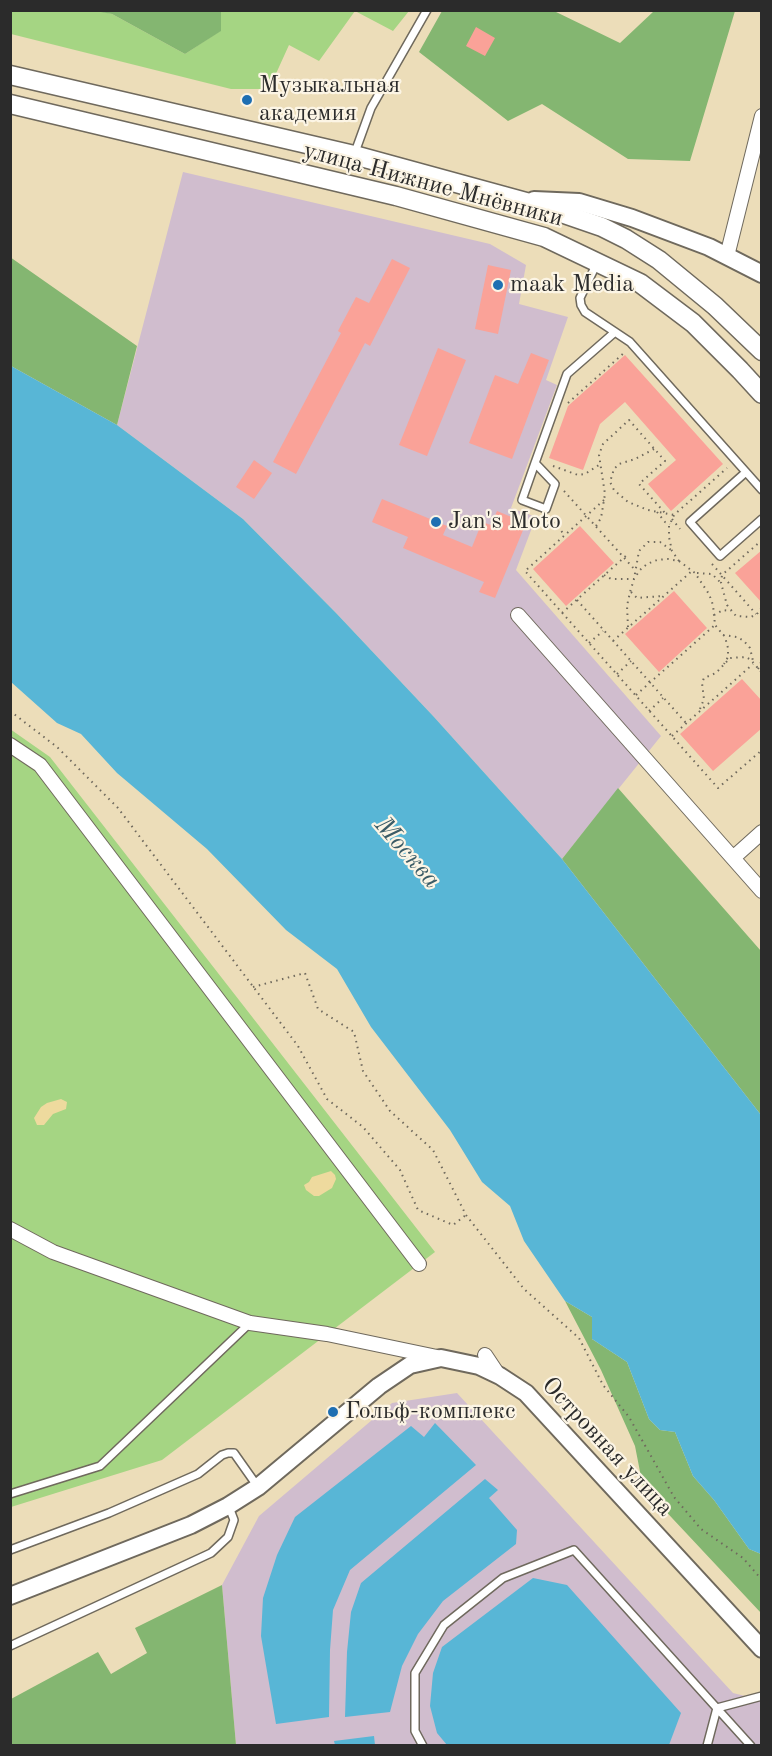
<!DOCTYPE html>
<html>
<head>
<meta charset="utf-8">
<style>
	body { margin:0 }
	#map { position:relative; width:772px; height:1756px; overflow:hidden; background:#ecddb9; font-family:"Old Standard TT",serif }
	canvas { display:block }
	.frame { position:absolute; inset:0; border:12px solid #2b2b2b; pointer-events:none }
</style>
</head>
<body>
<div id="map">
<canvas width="772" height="1756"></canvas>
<div class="frame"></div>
</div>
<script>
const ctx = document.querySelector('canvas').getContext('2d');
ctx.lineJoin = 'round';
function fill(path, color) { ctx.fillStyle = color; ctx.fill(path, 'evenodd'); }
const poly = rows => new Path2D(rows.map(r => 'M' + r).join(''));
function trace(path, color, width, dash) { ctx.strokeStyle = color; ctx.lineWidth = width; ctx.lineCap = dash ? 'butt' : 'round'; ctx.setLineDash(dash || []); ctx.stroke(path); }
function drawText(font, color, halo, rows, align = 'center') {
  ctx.font = font + ' "Old Standard TT",serif'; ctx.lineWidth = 4.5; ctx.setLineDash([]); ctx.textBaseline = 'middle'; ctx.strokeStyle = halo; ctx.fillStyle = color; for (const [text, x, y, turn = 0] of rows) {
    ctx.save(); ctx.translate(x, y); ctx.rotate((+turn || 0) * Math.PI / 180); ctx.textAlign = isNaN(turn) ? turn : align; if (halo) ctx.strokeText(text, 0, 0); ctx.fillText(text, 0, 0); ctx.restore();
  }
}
const industrial = poly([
	[183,172,490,244,526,265,519,304,568,317,546,380,557,385,511,508,536,517,516,570,661,736,562,859,434,717,337,614,243,519,117,425],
	[457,1393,733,1693,761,1700,761,1745,236,1745,222,1585,259,1516,392,1403]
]);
const green = poly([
	[95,10,112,14,185,54,220,31,221,11,409,11,393,31,355,11,319,61,289,45,269,89,231,89,11,34,10,11],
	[10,729,50,757,435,1252,162,1460,11,1507]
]);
const forest = poly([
	[95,11,221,11,221,31,185,54,112,14],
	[442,11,554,11,620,43,654,11,735,11,690,161,628,159,542,104,508,121,419,52],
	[10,257,137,346,117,425,11,366],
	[618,788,761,951,761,1115,562,859],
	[565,1301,592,1317,592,1339,627,1362,649,1419,660,1430,675,1432,693,1476,714,1500,749,1549,761,1554,761,1613,643,1487,635,1446,601,1370],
	[222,1585,236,1745,11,1745,11,1699,98,1652,111,1674,147,1653,135,1628]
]);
const sand = poly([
	[61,1099,67,1102,66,1109,53,1114,44,1125,37,1125,34,1118,41,1107,47,1103],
	[331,1171,335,1175,336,1179,332,1188,319,1196,314,1196,306,1190,304,1185,309,1182,312,1177]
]);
const water = poly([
	[11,366,117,425,243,519,337,614,434,717,562,859,761,1115,761,1554,749,1549,714,1500,693,1476,675,1432,660,1430,649,1419,627,1362,592,1339,592,1317,565,1301,524,1241,510,1206,482,1182,450,1130,371,1027,337,969,286,930,207,849,117,773,81,734,57,723,11,682],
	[435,1423,476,1465,350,1570,333,1610,330,1650,329,1717,276,1724,261,1636,263,1598,277,1555,295,1517,411,1426,424,1437],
	[485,1479,498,1490,489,1498,517,1530,516,1544,443,1601,418,1634,402,1666,390,1712,345,1717,347,1652,351,1612,361,1583],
	[533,1578,567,1585,681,1713,669,1745,447,1745,437,1733,430,1706,433,1673,442,1647],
	[374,1736,375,1745,335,1745,334,1741]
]);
const building = poly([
	[476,27,495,38,485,56,466,46],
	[392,259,410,268,370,346,365,343,296,474,273,462,341,333,338,331,356,297,369,303],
	[488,265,511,270,498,334,475,329],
	[438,348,466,360,427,456,399,445],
	[531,353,549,360,512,459,469,443,495,375,518,384],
	[625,355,723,464,671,511,648,484,676,460,625,402,600,424,583,470,549,458,568,406],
	[254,460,272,473,254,499,236,487],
	[382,499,447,526,443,535,472,547,482,522,491,525,497,511,526,523,495,598,479,592,484,582,403,548,408,537,372,522],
	[580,526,614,563,566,606,533,569],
	[762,550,762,603,735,573],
	[674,591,707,628,659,672,625,634],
	[742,679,762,701,762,728,713,771,680,734]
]);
const path = poly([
	[568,403,626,351],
	[654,449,635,459,619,464,614,469,610,482,614,490,628,502,648,510,674,515],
	[553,466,578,475,585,474,599,465],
	[564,491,636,571],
	[604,500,525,571,718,788,762,750],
	[657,512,665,522,670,524],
	[549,518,565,535],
	[672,519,680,529],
	[596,526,601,518,605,494,599,455,603,444,629,420,665,461,639,484,665,513],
	[762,540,722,575,721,583,727,605,736,616,751,617,757,614,762,607],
	[679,561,672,551,669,537,669,526,674,515,727,468],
	[712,564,756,614],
	[697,573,712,574,721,583],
	[604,575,611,579,634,579,639,551,648,542,660,542,671,550],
	[631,592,637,598,662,596],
	[577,600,686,723],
	[562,613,628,554],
	[714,615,723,610,731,611],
	[628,627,627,606,630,592,634,579,640,570,647,564,657,560,668,559,679,561,695,573,709,594,713,605,715,625,725,637,728,648,728,657,724,664],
	[723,635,737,637,744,641,750,648,753,661],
	[613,641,692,571],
	[589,643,603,631],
	[758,669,762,660],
	[617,674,631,661],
	[636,695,715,625],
	[700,709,704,699,702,683,704,678,716,673,730,658,746,657,751,660,762,673],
	[10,711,57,747,118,808,298,1046,327,1099,363,1127,400,1170,418,1210,453,1225,466,1215],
	[649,711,663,698],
	[672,736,753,664],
	[253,987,305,973,318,1009,354,1032,363,1071,390,1111,433,1150,466,1215,524,1289,579,1338,603,1385,629,1417,674,1497,701,1529,743,1558,762,1580]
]);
const service = poly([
	[354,155,371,108,427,10],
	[597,263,580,298,581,305,585,312,630,342,762,490],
	[535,463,555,484,546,509,522,500,535,463,567,374,615,332],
	[746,472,690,522,720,556,762,519],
	[10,1494,100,1466,250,1323],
	[10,1550,109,1513,198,1474,222,1455,228,1453,234,1453,258,1487],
	[10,1646,211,1553,228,1537,234,1520,229,1507],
	[717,1708,762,1696],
	[423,1746,415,1731,415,1673,444,1625,503,1578,574,1550,751,1746],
	[707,1746,717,1708]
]);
const minor = poly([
	[727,256,762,116],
	[518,615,762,891],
	[10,745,40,765,419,1264],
	[733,858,762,832],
	[10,1229,53,1252,250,1323,327,1334,437,1357],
	[485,1355,499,1376]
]);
const tertiary = poly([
	[534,200,579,202,632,218,709,247,762,274],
	[10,1596,191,1525,228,1506,258,1487,379,1386,410,1365,441,1358,479,1366,500,1376,526,1393,762,1649]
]);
const secondary = poly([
	[10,75,354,155,544,207,602,227,626,239,659,260,715,306,762,351],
	[10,104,396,196,544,237,640,283,693,323,740,370,762,394]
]);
const markers = [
	[247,100,6,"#1f6fb2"],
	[498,285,6,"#1f6fb2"],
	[436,522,6,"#1f6fb2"],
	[333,1412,6,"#1f6fb2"]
];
const poiNames = [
	["Музыкальная",259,86],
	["академия",259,114],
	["maak Media",510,285],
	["Jan's Moto",448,522],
	["Гольф-комплекс",345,1412]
];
const streetNames = [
	["улица Нижние Мнёвники",433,185,15],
	["Островная улица",607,1447,47]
];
const waterNames = [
	["Москва",407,853,49]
];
fill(industrial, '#d0bdce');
fill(green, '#a5d583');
fill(forest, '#84b671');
fill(sand, '#eeda9e');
fill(water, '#58b6d6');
fill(building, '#faa298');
trace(service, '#6f695d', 10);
trace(minor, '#6f695d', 16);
trace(tertiary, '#6f695d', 20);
trace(secondary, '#6f695d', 21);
trace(path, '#6f695d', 2, [1.5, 4.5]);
trace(service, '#fff', 7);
trace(minor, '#fff', 14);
trace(tertiary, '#fff', 16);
trace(secondary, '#fff', 18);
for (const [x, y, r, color] of markers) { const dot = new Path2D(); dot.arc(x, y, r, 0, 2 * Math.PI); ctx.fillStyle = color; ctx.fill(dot); trace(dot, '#fcf5e5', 2); }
drawText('24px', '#2b2b2b', '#fcf5e5', poiNames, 'left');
drawText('24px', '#2b2b2b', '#fcf5e5', streetNames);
drawText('italic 26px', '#3b5c67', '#fcf5e5', waterNames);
</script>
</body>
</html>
